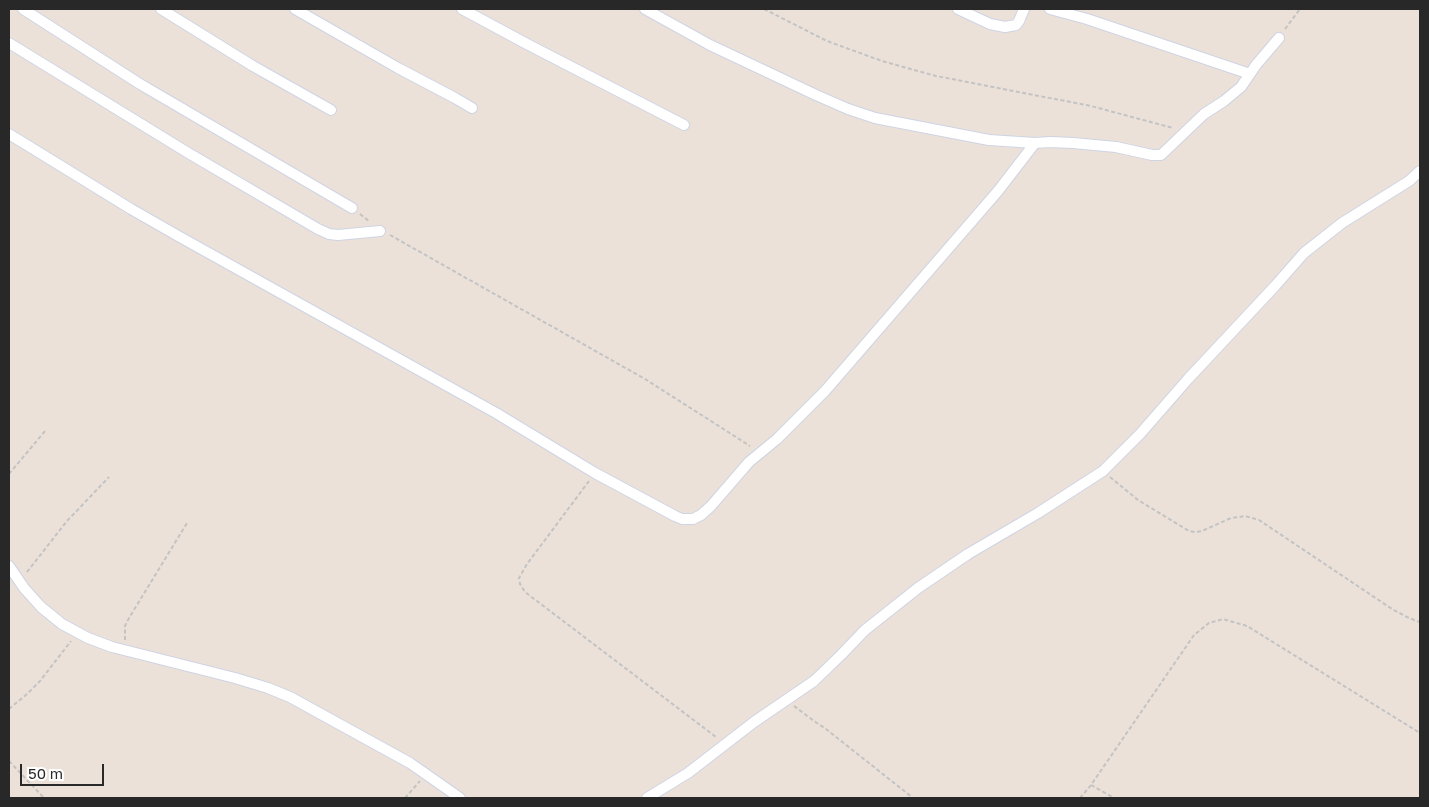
<!DOCTYPE html>
<html>
<head>
<meta charset="utf-8">
<style>
	body { margin:0 }
	#map { position:relative; width:1429px; height:807px; overflow:hidden; background:#ece1d9; font-family:"Golos Text",sans-serif }
	canvas { display:block }
	.frame { position:absolute; inset:0; border:10px solid #282828; pointer-events:none }
	.scale { position:absolute; left:20px; top:764px; width:84px; height:22px; box-sizing:border-box; border:2px solid #282828; border-top:0; padding-left:6px; font-size:15px; line-height:18px; white-space:nowrap; color:#282828; -webkit-text-stroke:4px #fff; paint-order:stroke }
</style>
</head>
<body>
<div id="map">
<canvas width="1429" height="807"></canvas>
<div class="frame"></div>
<div class="scale">50 m</div>
</div>
<script>
const ctx = document.querySelector('canvas').getContext('2d');
ctx.lineJoin = 'round';
const poly = rows => new Path2D(rows.map(r => 'M' + r).join(''));
function trace(path, color, width, dash) { ctx.strokeStyle = color; ctx.lineWidth = width; ctx.lineCap = dash ? 'butt' : 'round'; ctx.setLineDash(dash || []); ctx.stroke(path); }
const path = poly([
	[764,9,827,41,882,61,936,76,1091,106,1173,128],
	[1285,29,1300,9],
	[360,214,370,222],
	[390,235,645,379,750,446],
	[9,474,45,431],
	[1110,477,1138,500,1189,531,1195,532,1202,531,1231,518,1239,517,1245,516,1259,520,1392,609,1407,617,1419,622],
	[589,481,527,564,519,578,520,584,525,592,716,737],
	[27,572,67,521,109,477],
	[125,640,125,626,129,618,187,523],
	[794,706,814,721,826,729,913,798],
	[9,709,27,694,40,681,71,641],
	[9,761,44,798],
	[1091,785,1114,798],
	[405,798,420,781],
	[1080,798,1091,785,1194,635,1209,623,1223,619,1247,626,1420,733]
]);
const street = poly([
	[23,9,140,84,352,208],
	[161,9,253,66,331,110],
	[295,9,398,68,455,98,472,108],
	[462,9,527,44,684,125],
	[645,9,710,45,816,95,848,109,875,118,989,140,1035,143],
	[958,9,990,24,1005,27,1016,25,1019,21,1024,9],
	[1050,9,1087,19,1250,74],
	[9,43,190,154,318,229,329,234,338,235,380,231],
	[9,134,131,209,180,237,496,413,595,473,675,516,682,519,693,519,701,515,711,506,749,462,777,439,825,391,998,191,1035,143,1050,142,1073,143,1116,147,1152,155,1161,155,1204,114,1224,101,1241,87,1256,65,1279,38],
	[9,566,24,588,41,607,62,624,88,638,112,647,235,678,268,688,290,697,410,763,460,798],
	[647,798,688,773,754,722,814,681,841,655,865,630,918,588,968,554,1038,513,1103,471,1140,434,1188,379,1275,286,1304,253,1342,223,1409,181,1420,171]
]);
trace(street, '#ced4e3', 12);
trace(path, '#c3c3c3', 2, [4, 2.5]);
trace(street, '#fff', 10);
</script>
</body>
</html>
